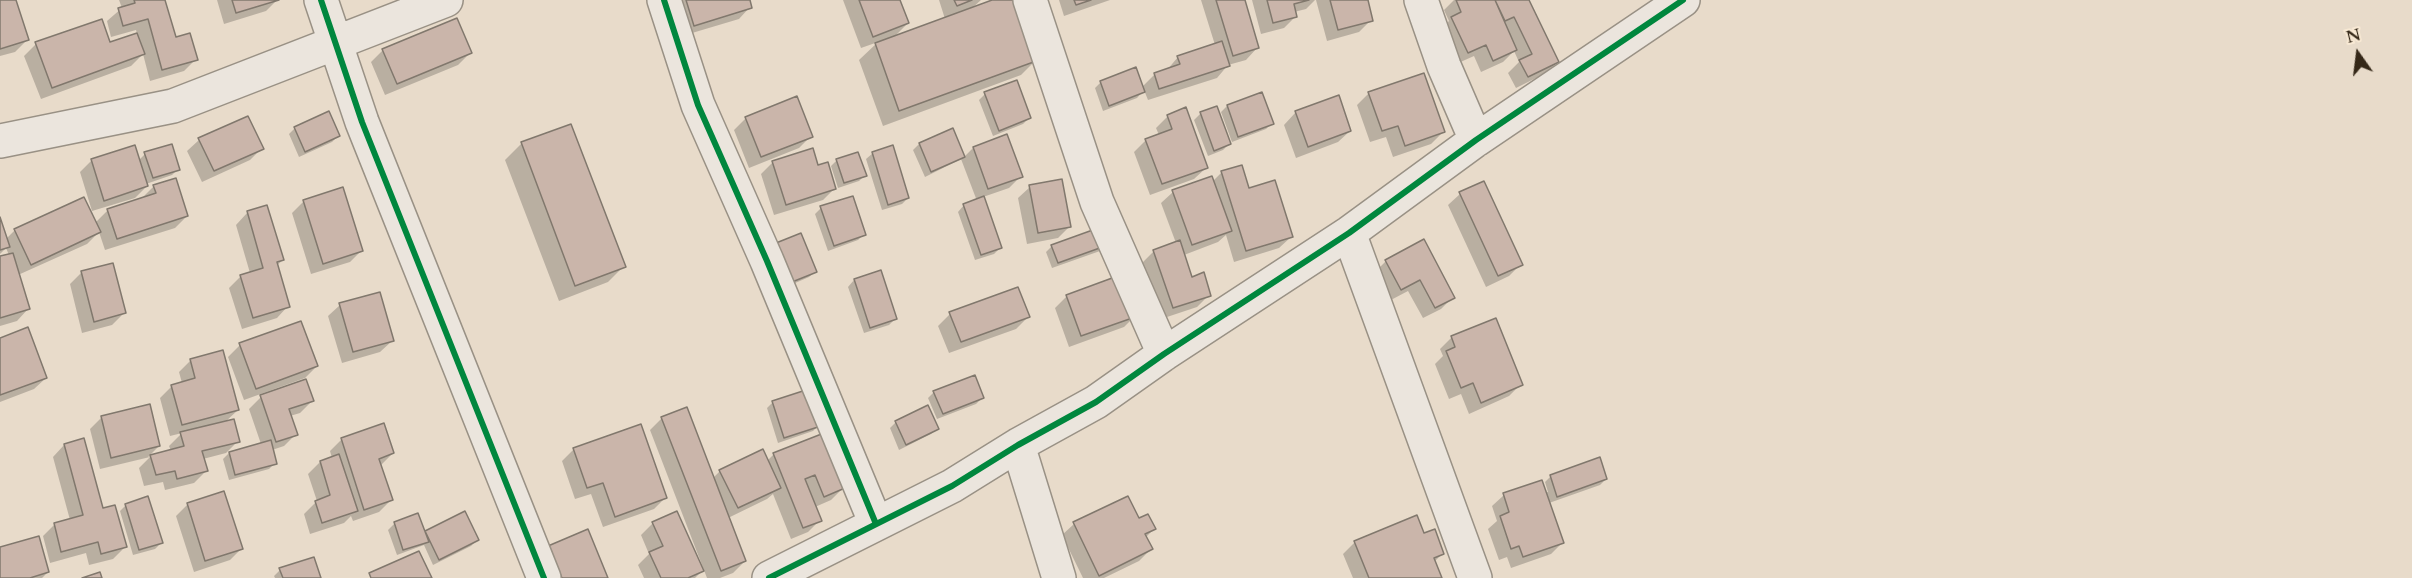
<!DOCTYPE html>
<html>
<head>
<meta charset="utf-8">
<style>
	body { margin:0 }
	#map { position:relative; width:2412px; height:578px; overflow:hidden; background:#e8dbca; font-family:Cardo,serif }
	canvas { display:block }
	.north { position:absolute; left:2328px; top:24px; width:60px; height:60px; -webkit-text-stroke:4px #f8e9d4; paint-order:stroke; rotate:346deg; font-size:16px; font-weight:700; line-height:24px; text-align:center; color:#352818 }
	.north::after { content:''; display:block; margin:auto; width:21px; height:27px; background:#352818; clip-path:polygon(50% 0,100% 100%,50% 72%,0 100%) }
</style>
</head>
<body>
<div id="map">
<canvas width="2412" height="578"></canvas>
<div class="north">N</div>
</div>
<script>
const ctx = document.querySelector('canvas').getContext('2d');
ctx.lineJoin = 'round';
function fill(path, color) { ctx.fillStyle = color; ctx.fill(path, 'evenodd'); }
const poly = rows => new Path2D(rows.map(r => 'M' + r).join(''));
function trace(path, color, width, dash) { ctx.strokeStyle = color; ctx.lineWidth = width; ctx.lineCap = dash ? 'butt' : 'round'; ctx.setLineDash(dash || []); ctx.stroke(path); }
const shadow = poly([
	[0,0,15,0,27,40,15,52,0,56],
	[119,0,163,0,175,39,196,59,184,71,150,81,143,54,131,66,41,99,24,56,36,44,109,44,137,34,136,30,111,37,107,21,122,8],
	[217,0,277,0,266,11,224,24],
	[671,0,748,0,750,7,739,19,682,36],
	[843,0,899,0,908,23,893,38,945,19,939,0,981,0,971,9,997,0,1037,59,1021,75,883,126,859,60,878,42,861,48],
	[1059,0,1110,0,1064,16],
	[1201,0,1243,0,1257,48,1246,60,1228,65,1217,78,1148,100,1144,90,1137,98,1103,111,1095,88,1101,82,1142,87,1155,74,1167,70,1178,57,1215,45],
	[1252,0,1315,0,1306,9,1294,12,1296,16,1284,28,1261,34],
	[1316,0,1366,0,1371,20,1359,32,1327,41],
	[1454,0,1527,0,1558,62,1546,73,1516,88,1508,73,1519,62,1514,51,1503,62,1481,72,1474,56,1456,64,1440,30,1449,21,1444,10],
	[383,50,470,53,458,65,385,95,371,62],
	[1369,93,1443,132,1431,144,1393,157,1386,137,1370,142,1357,105],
	[985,94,1029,118,1023,124,993,136,979,100],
	[1338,97,1350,131,1338,142,1296,158,1284,125,1295,113],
	[1227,106,1272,123,1266,129,1232,142,1221,112],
	[1216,108,1229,144,1223,150,1208,156,1194,120,1200,114],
	[1168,116,1206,168,1194,179,1150,195,1134,152,1146,140,1159,135,1156,128],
	[746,118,811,136,799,148,749,168,734,130],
	[570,125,624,266,608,282,559,301,505,160,521,144],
	[295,128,338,136,332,142,299,157,289,134],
	[952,130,964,157,973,148,1021,176,1009,188,983,197,1000,248,994,254,975,260,958,212,964,205,977,201,961,159,925,177,913,150,919,144],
	[199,140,262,148,250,160,202,182,187,151],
	[873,153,908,198,902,204,882,210,866,159],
	[145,154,178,169,172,175,146,184,147,186,135,198,92,211,80,172,92,160,138,161],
	[837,160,865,175,859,181,838,188,831,166],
	[773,162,835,188,823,200,774,215,761,174],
	[1222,172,1248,189,1291,237,1279,248,1234,262,1226,235,1218,242,1184,255,1191,279,1209,295,1197,307,1161,319,1142,263,1154,251,1176,243,1161,203,1173,192,1212,182],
	[154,186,187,216,175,228,105,250,99,232,87,244,18,275,28,309,17,321,0,326,0,258,9,255,6,248,0,254,0,222,6,239,15,230,95,223,108,210,141,199],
	[1030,187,1070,226,1058,238,1027,244,1018,198],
	[1460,194,1521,264,1509,276,1486,287,1448,205],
	[304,201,361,251,350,262,311,274,292,213],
	[266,207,283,260,276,266,288,306,277,318,242,329,229,288,241,276,250,273,236,225,247,213],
	[821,208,864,234,858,240,828,251,815,214],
	[1100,229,1100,251,1052,268,1046,252,1052,246],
	[1424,241,1453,297,1441,309,1423,318,1408,291,1389,301,1374,273,1386,261],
	[771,250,816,271,809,277,786,287],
	[880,272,895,319,889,325,864,333,848,287,854,280],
	[81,273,124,313,112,325,82,333,70,284],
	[1067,296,1136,315,1124,327,1069,347,1055,308],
	[340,305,392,341,380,352,342,363,328,316],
	[950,314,1028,317,1016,329,949,353,938,326],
	[1452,337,1521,384,1509,396,1469,414,1461,394,1449,399,1435,364,1443,356,1440,349],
	[0,339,46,378,34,389,0,402],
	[240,345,317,366,305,378,244,400,228,357],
	[191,360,238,410,224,423,238,441,226,453,203,459,206,471,194,483,165,490,163,482,144,486,139,468,150,457,100,469,90,429,102,417,159,446,148,457,171,451,169,446,182,433,170,436,160,398,172,386,182,383,179,372],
	[934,392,982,398,976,404,937,419,928,398],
	[261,397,312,401,300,413,290,416,296,434,284,446,272,450,275,463,269,469,229,480,223,459,229,453,261,444,249,409],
	[773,402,819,425,813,431,778,443,767,408],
	[662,418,713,478,720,471,767,461,774,454,843,488,831,500,815,507,820,520,808,532,791,539,773,494,767,499,728,518,745,561,733,573,720,578,707,578,650,430],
	[896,422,937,428,931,434,899,450,890,428],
	[342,439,393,453,381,465,391,500,379,512,353,521,351,516,344,523,310,534,304,514,317,501,308,474,320,462,332,458,330,451],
	[64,445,125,547,113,559,89,565,86,553,50,563,43,536,55,524,70,520,53,457],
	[574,449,666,497,654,509,603,527,591,494,575,499,562,461],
	[1551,476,1606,479,1600,485,1549,503,1563,542,1551,554,1511,568,1507,557,1499,560,1488,529,1497,521,1492,506,1504,495,1548,492,1545,482],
	[1127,498,1139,520,1154,529,1145,538,1151,549,1139,561,1104,578,1083,578,1062,535,1074,524],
	[188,504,242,548,230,560,194,572,176,516],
	[126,505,161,543,155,549,133,555,120,511],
	[464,513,477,540,471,546,433,565,424,545,397,555,388,530,395,523,424,533],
	[653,523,703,570,695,578,644,578,638,565,649,554,641,535],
	[1423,535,1443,553,1434,562,1440,578,1353,578,1343,554,1355,542],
	[0,548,48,572,42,578,0,578],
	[280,570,319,578,275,578,274,576]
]);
const building = poly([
	[0,0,16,0,29,40,0,49,0,0],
	[134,0,165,0,176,37,190,33,198,60,162,70,148,19,123,26,118,8,135,3,134,0],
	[232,0,279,0,236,13,232,0],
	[686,0,750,0,752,8,694,26,686,0],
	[859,0,900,0,909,23,873,37,859,0],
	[954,0,972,0,957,6,954,0],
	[992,0,1017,0,1039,60,899,111,875,43,992,0],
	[1074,0,1091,0,1076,5,1074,0],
	[1216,0,1245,0,1259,48,1233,56,1216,0],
	[1267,0,1309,0,1294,4,1297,17,1273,23,1267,0],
	[1330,0,1368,0,1373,21,1338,30,1330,0],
	[1456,0,1495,0,1517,50,1493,61,1486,45,1468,53,1451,17,1461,12,1456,0],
	[1495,0,1529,0,1559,62,1528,77,1519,60,1532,54,1514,17,1505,21,1495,0],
	[457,18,472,53,397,84,382,49,457,18],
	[102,19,110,42,137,33,145,54,52,88,35,42,102,19],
	[1222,41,1230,66,1159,89,1154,73,1180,64,1177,56,1222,41],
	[1136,67,1145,92,1109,106,1100,81,1136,67],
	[1424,73,1445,132,1405,146,1398,126,1382,131,1368,92,1424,73],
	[1017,80,1031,118,999,131,984,92,1017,80],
	[1262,92,1274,124,1238,137,1227,105,1262,92],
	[1339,95,1351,131,1308,147,1295,111,1339,95],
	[797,96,813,137,761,157,745,117,797,96],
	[1217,106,1231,144,1214,151,1200,112,1217,106],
	[1186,107,1208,168,1162,184,1145,139,1172,129,1167,115,1186,107],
	[329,111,340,136,305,152,294,127,329,111],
	[248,116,264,149,214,171,198,138,248,116],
	[571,124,626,267,575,286,521,142,571,124],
	[953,128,965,157,931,172,919,143,953,128],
	[1007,134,1023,177,988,189,973,147,1007,134],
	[172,144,180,170,153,178,144,152,172,144],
	[135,145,148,186,104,201,91,159,135,145],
	[893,145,909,198,888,205,872,152,893,145],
	[813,148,818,165,828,162,836,189,786,205,772,161,813,148],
	[858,152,867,176,844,183,836,159,858,152],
	[1242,165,1249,188,1275,180,1293,237,1246,251,1221,171,1242,165],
	[1212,176,1232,231,1192,245,1172,190,1212,176],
	[176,178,188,216,117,239,107,209,156,193,153,185,176,178],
	[1062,179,1071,227,1038,233,1029,185,1062,179],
	[1484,181,1523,265,1498,276,1459,192,1484,181],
	[343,187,363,251,323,264,303,200,343,187],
	[853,196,866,235,834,246,820,206,853,196],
	[984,196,1002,248,981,255,963,204,984,196],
	[84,197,101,232,31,265,14,229,84,197],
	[267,205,284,260,277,262,290,307,253,318,240,275,263,268,247,211,267,205],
	[0,217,10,247,0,250,0,217],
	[1101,227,1108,245,1058,263,1051,245,1101,227],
	[801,233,817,272,792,282,776,243,801,233],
	[1424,239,1455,298,1435,308,1420,280,1401,290,1385,260,1424,239],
	[1180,240,1192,277,1204,272,1211,296,1173,308,1153,250,1180,240],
	[13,253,30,309,0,318,0,256,13,253],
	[113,263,126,313,94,322,81,271,113,263],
	[881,270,897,319,870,328,854,279,881,270],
	[1123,274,1138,316,1081,336,1066,295,1123,274],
	[1018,287,1030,317,961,342,949,312,1018,287],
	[380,292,394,341,353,352,339,303,380,292],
	[1496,318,1523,385,1481,403,1473,383,1461,388,1446,351,1455,347,1451,336,1496,318],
	[301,321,318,366,256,389,239,343,301,321],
	[28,327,47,378,0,395,0,338,28,327],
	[223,350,239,410,182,425,171,385,195,378,190,359,223,350],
	[975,375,984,398,943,414,933,391,975,375],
	[306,379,314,401,289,409,298,435,276,442,260,395,306,379],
	[809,389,821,426,784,438,772,401,809,389],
	[150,404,160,446,111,458,101,416,150,404],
	[928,405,939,429,906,445,895,421,928,405],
	[687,407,746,561,721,571,661,417,687,407],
	[234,419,240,442,202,451,208,471,177,479,175,471,156,475,150,455,184,446,180,432,234,419],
	[384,423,394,453,379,459,393,500,364,510,341,438,384,423],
	[641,424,667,498,615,517,603,483,587,488,573,448,641,424],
	[824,433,845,488,824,497,815,475,805,479,822,521,803,528,773,453,824,433],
	[84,438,103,508,115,505,127,547,101,554,98,542,61,552,54,523,83,515,64,444,84,438],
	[271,440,277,464,235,475,229,452,271,440],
	[763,449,781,488,738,508,719,470,763,449],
	[339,454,358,511,322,523,315,501,330,495,320,461,339,454],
	[1600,457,1607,479,1557,497,1550,475,1600,457],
	[1542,480,1564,543,1523,557,1519,546,1511,549,1500,516,1509,512,1503,493,1542,480],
	[224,491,243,549,205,561,187,503,224,491],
	[148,496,163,543,139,550,125,504,148,496],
	[1128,496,1139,518,1148,514,1156,529,1145,534,1153,549,1099,576,1073,522,1128,496],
	[465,511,479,540,439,560,425,531,465,511],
	[677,511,704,571,688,578,661,578,649,552,663,546,652,522,677,511],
	[418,513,429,542,403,550,394,522,418,513],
	[1417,515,1424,533,1435,529,1444,554,1434,558,1442,578,1369,578,1354,541,1417,515],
	[588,529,608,578,562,578,548,546,588,529],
	[39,536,49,572,30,578,0,578,0,547,39,536],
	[419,551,432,578,371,578,369,573,419,551],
	[314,557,321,578,283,578,279,568,314,557],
	[100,572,102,578,82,578,100,572]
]);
const minor = poly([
	[321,0,362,122,544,578],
	[664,0,698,105,767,261,876,524],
	[1030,0,1097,202,1164,354],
	[1421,0,1444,66,1476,140],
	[0,141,173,106,446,0],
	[1349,233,1475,578],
	[1018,445,1059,578],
	[769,578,952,486,1018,445,1096,402,1164,354,1349,233,1476,140,1683,0]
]);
const cycleway = poly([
	[321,0,362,122,544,578],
	[664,0,698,105,767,261,876,524],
	[769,578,952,486,1018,445,1096,402,1164,354,1349,233,1476,140,1683,0]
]);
fill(shadow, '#0003');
fill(building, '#cab5aa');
trace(building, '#81786d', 1.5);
trace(minor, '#999185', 36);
trace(minor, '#ebe5dd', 33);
trace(cycleway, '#00873e', 6);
</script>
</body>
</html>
